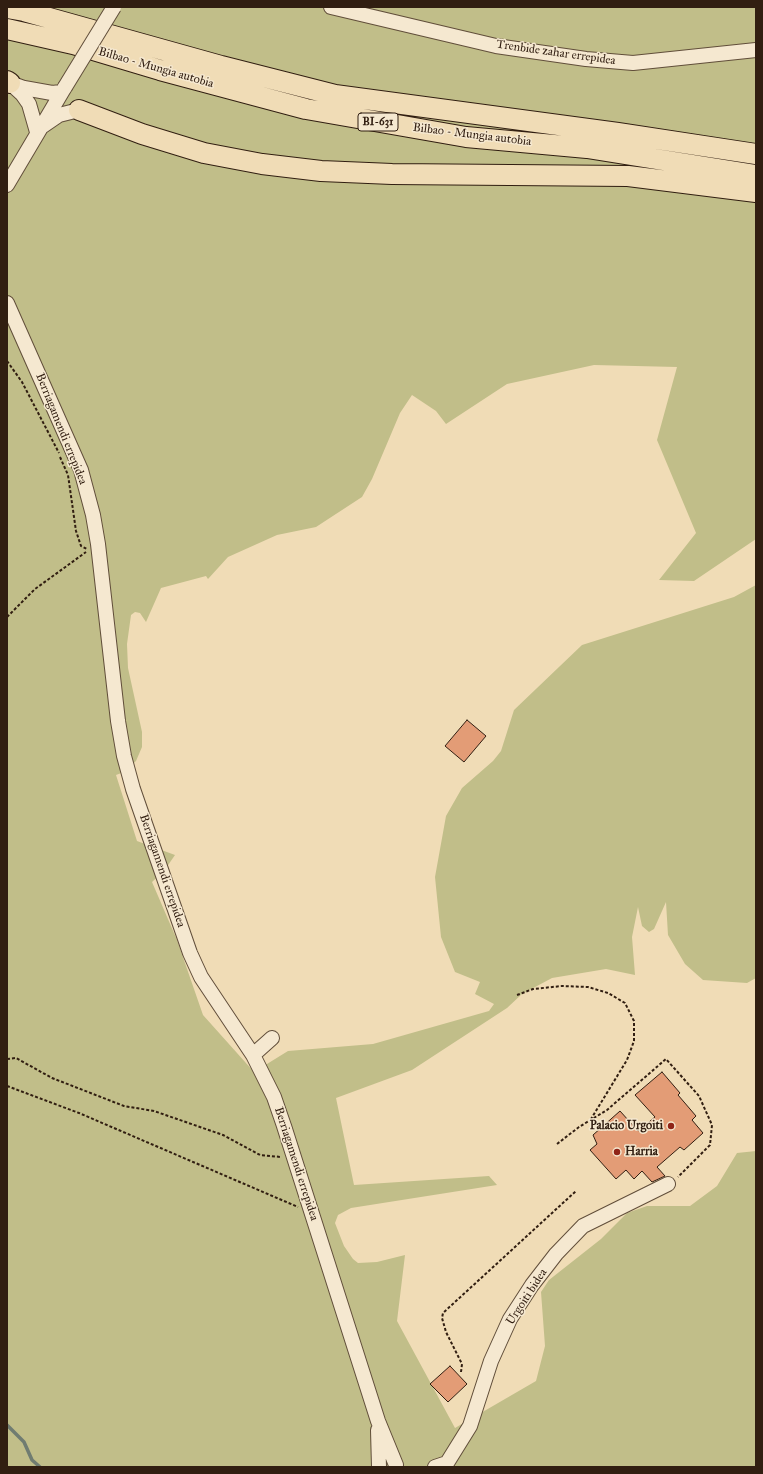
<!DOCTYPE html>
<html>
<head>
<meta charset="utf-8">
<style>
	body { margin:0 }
	#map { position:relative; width:763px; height:1474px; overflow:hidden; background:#f0dcb6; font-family:"IM FELL Great Primer",serif }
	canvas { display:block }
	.frame { position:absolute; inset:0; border:8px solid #311e11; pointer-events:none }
</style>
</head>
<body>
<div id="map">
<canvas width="763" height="1474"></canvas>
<div class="frame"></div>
</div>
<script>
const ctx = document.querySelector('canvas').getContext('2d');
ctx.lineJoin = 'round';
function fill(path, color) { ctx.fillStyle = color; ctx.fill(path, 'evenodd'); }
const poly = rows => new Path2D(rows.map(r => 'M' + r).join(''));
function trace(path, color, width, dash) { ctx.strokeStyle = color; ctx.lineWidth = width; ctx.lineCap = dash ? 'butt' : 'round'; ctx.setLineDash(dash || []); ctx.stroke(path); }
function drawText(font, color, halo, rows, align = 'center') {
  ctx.font = font + ' "IM FELL Great Primer",serif'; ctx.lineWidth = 3; ctx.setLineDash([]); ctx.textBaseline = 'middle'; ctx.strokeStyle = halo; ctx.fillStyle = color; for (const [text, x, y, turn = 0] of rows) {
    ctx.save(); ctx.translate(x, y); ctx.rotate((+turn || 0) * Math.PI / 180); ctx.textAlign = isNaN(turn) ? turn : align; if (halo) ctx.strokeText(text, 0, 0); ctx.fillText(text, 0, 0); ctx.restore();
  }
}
const green = poly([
	[7,7,756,7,756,539,694,581,659,580,696,533,657,440,677,367,594,365,507,384,446,424,436,411,412,395,400,413,372,479,362,497,316,527,277,535,228,557,208,579,206,576,161,588,146,622,140,613,135,612,131,615,127,644,128,668,142,732,142,747,136,761,124,772,116,775,137,841,175,855,164,871,152,882,177,940,203,1015,254,1072,288,1051,373,1044,489,1011,494,1004,475,994,480,982,455,972,441,937,435,877,446,816,462,788,493,761,501,751,514,710,582,645,734,597,756,585,756,978,747,983,703,980,685,964,668,935,666,902,654,929,649,932,642,926,638,907,632,937,635,975,606,969,552,978,522,994,507,1008,412,1070,336,1098,354,1185,489,1176,497,1185,351,1208,338,1215,335,1223,344,1246,353,1259,358,1263,377,1262,405,1255,397,1321,455,1428,536,1381,545,1346,541,1292,549,1280,601,1239,627,1213,647,1206,690,1206,717,1186,737,1153,756,1151,756,1467,7,1467]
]);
const stream = poly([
	[7,1425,24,1442,32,1460,40,1467]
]);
const building = poly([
	[467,720,486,736,464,762,445,746,467,720],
	[662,1072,680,1093,678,1095,696,1116,692,1120,703,1133,684,1150,680,1147,657,1167,665,1176,652,1182,642,1171,634,1179,626,1170,616,1179,590,1150,597,1144,593,1135,620,1111,638,1131,655,1117,635,1095,662,1072],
	[450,1366,467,1384,448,1402,430,1384,450,1366]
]);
const path = poly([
	[7,361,22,382,59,453],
	[60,457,68,475,76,531,81,546,87,549],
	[7,617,35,589,86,552],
	[517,995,533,989,562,986,588,987,608,993,625,1003,634,1021,634,1041,627,1060,591,1119],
	[7,1059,16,1058,52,1078,124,1106,154,1111,223,1135,260,1155,281,1157],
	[7,1086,79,1113,298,1207],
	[557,1144,579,1127,607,1110,666,1059,699,1096,712,1125,710,1145,678,1177],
	[461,1372,462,1364,446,1332,442,1318,443,1313,576,1191]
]);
const minor = poly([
	[331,7,496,46,586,59,633,63,756,50],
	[10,83,22,94,29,104,37,132],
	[13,84,24,88,52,93,61,92],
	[43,126,59,115,79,110],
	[7,185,65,87],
	[7,303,81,470,93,515,98,544,118,721,124,756,133,789,190,953,201,977,253,1055,274,1097,284,1126,378,1421,396,1465],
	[253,1055,272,1038],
	[378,1430,379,1467],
	[447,1463,470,1426,491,1361,510,1319,532,1285,556,1254,583,1226,668,1184],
	[435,1467,447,1463,443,1467]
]);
const highway = poly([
	[7,8,24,11,221,66,335,95,618,133,756,154],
	[7,29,73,44,160,70,306,109,466,137,587,148,756,175],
	[7,81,10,83],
	[79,110,142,134,204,153,262,164,321,171,392,174,628,176,756,192]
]);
const minorBridge = poly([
	[65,87,114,7]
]);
const markers = [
	[671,1126,4,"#8f2418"],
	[617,1152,4,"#8f2418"]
];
const shields = [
	[378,122,40]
];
const shieldNames = [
	["BI-631",378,122]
];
const streetNames = [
	["Trenbide zahar errepidea",556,53,8],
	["Bilbao - Mungia autobia",156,68,16],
	["Bilbao - Mungia autobia",472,135,7],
	["Berriagamendi errepidea",61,429,68],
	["Berriagamendi errepidea",162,871,71],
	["Berriagamendi errepidea",296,1164,72],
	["Urgoiti bidea",527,1297,-57]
];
const poiNames = [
	["Palacio Urgoiti",663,1126],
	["Harria",625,1152,"left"]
];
fill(green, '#c1be89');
trace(stream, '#707c71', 3.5);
fill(building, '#e39c76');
trace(building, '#311e11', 1);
trace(minor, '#614e3a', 16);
trace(highway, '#311e11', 22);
trace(path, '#311e11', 2, [3, 2]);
trace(minor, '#f5e8d0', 14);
trace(highway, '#f0dcb6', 20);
trace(minorBridge, '#614e3a', 16, []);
trace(minorBridge, '#f5e8d0', 14);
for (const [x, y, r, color] of markers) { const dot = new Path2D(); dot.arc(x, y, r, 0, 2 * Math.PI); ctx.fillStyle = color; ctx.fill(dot); trace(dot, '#f5e8d0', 1.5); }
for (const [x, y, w] of shields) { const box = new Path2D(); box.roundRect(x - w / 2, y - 9, w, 18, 3); ctx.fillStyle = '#f5e8d0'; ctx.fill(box); trace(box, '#311e11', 1); }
drawText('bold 11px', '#311e11', null, shieldNames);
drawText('12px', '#311e11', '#f5e8d0', streetNames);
drawText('bold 12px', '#311e11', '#f5e8d0', poiNames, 'right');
</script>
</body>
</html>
